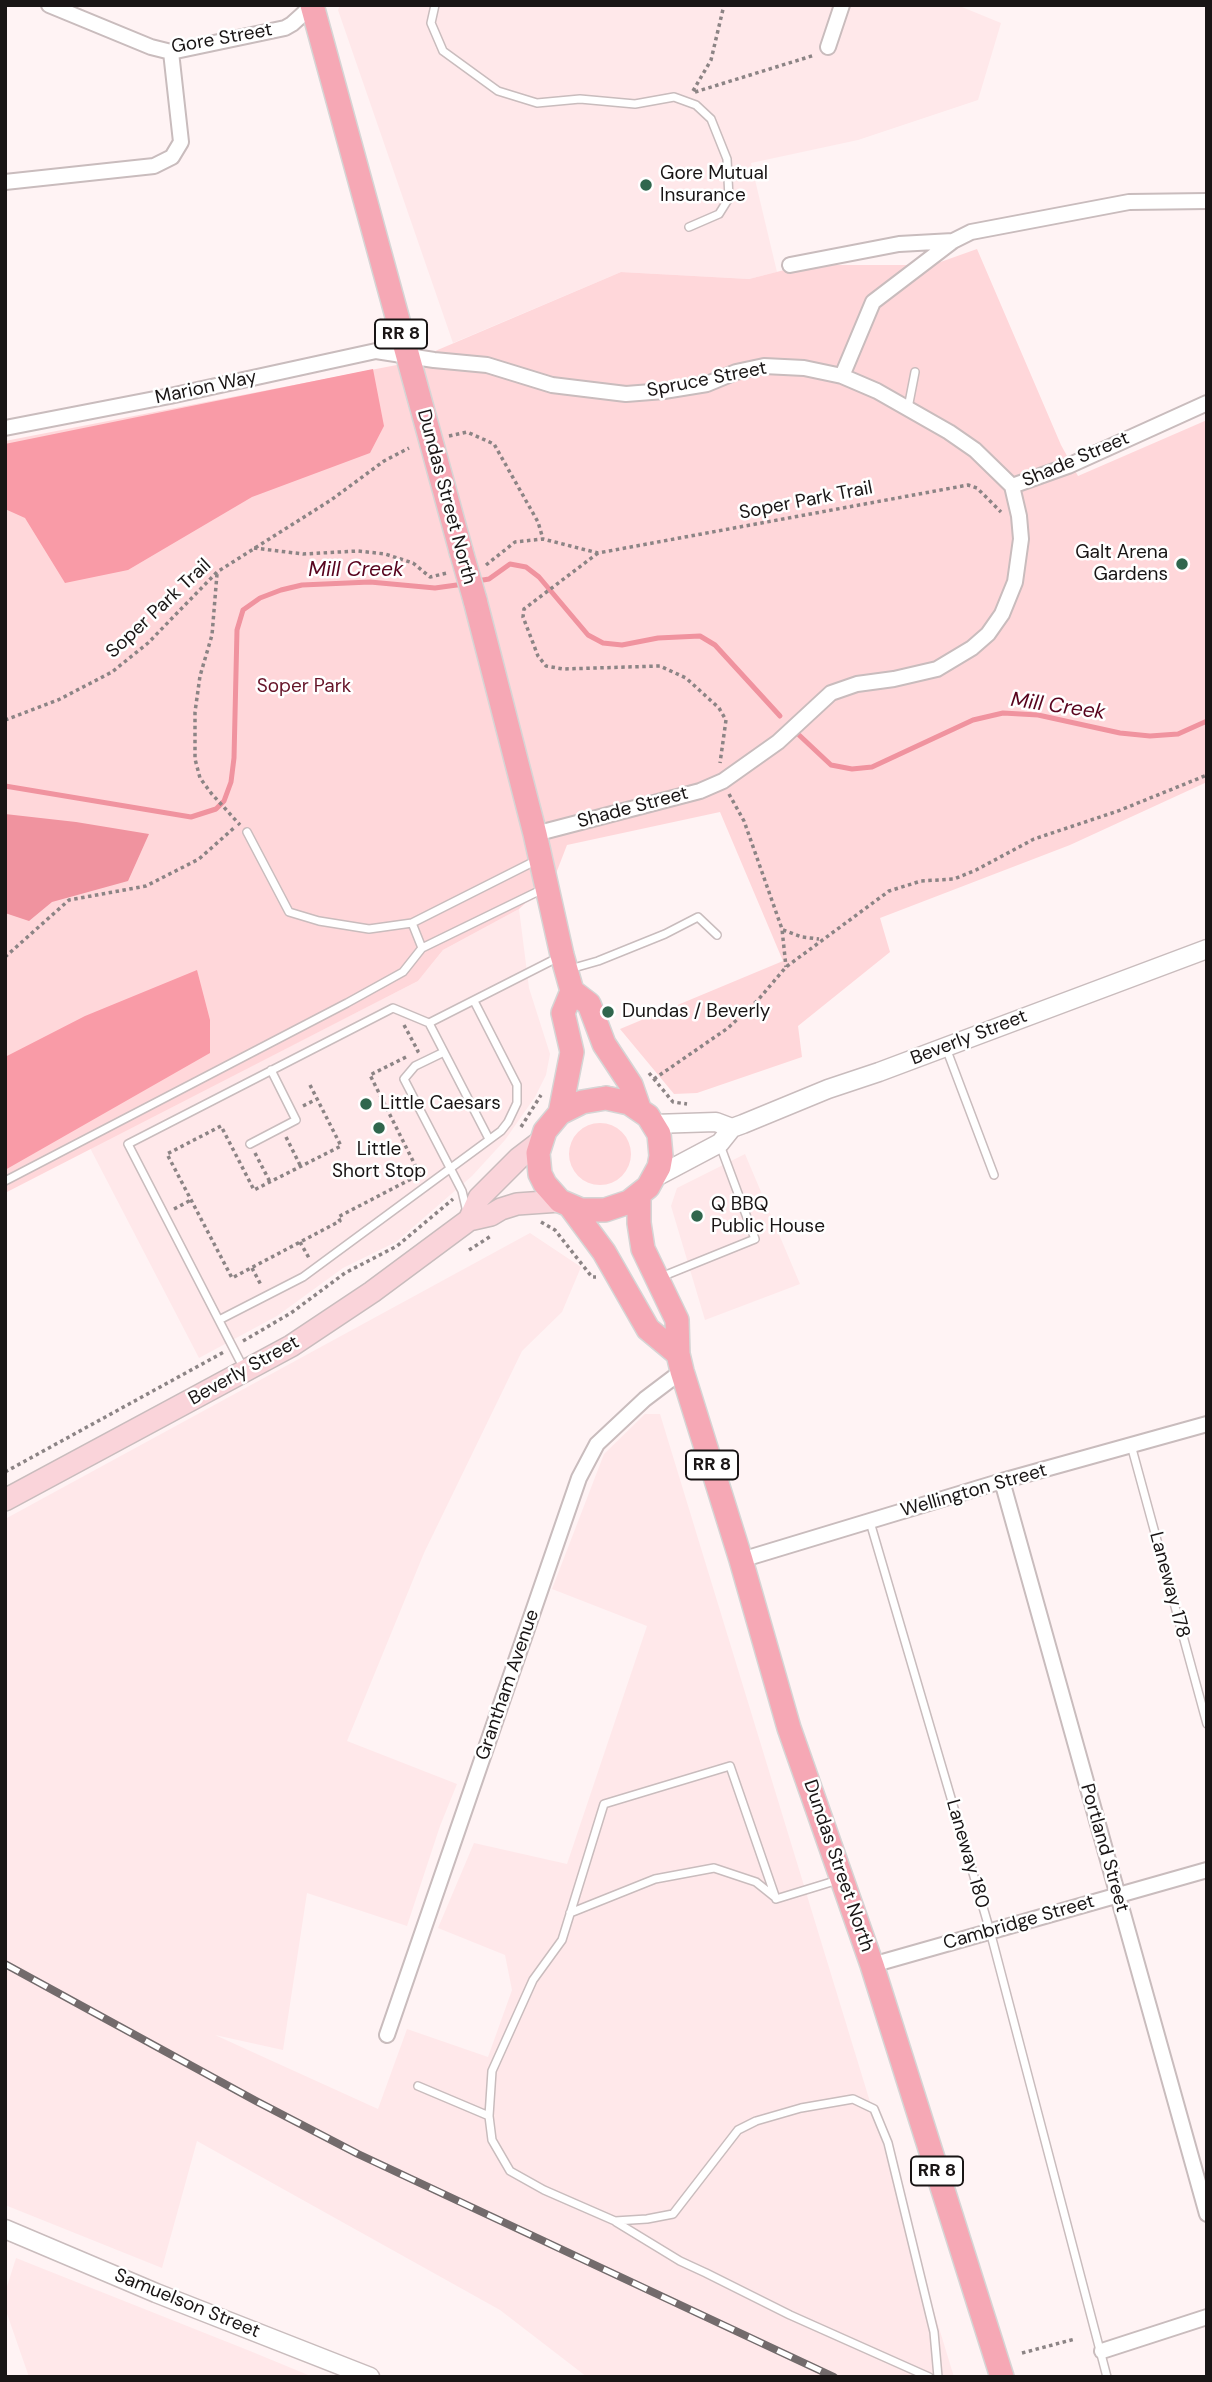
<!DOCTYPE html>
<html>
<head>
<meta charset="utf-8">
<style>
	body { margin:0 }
	#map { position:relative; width:1212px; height:2382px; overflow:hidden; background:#fff3f4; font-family:"DM Sans",sans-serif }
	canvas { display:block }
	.frame { position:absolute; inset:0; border:7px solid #191515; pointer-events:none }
</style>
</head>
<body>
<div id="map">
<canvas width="1212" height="2382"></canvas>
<div class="frame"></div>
</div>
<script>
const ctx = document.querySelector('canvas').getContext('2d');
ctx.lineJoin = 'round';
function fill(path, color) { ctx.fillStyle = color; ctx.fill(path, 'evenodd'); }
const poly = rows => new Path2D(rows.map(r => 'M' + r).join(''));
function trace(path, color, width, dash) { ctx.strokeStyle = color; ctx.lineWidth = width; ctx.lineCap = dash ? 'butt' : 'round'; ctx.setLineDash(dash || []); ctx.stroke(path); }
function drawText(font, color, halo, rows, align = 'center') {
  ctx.font = font + ' "DM Sans",sans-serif'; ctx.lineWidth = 5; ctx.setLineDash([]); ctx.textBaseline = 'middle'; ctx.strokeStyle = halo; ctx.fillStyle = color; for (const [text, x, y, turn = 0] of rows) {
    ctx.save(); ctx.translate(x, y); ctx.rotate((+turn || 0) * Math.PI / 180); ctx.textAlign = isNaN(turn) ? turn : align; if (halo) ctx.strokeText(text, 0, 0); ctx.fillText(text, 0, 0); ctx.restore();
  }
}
const built = poly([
	[340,5,957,5,1001,23,978,100,858,140,751,163,777,272,749,279,621,272,453,343,338,10],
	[519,909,529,988,550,1054,546,1075,535,1097,505,1140,472,1176,396,1242,343,1268,277,1316,199,1358,90,1148,418,981,443,950],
	[745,1154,800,1284,705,1320,671,1206,677,1188],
	[530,1233,581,1267,562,1312,522,1351,424,1553,347,1741,457,1784,440,1826,407,1926,307,1893,283,2050,215,2035,378,2109,407,2029,488,2057,512,1990,505,1955,438,1928,474,1843,567,1864,647,1626,552,1589,604,1454,645,1414,660,1414,954,2377,587,2377,500,2310,197,2141,162,2268,5,2205,5,1519],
	[16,2258,250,2351,313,2377,29,2377,5,2308,5,2293]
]);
const green = poly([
	[977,249,1061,445,1078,476,1207,420,1207,782,1070,845,880,918,890,952,798,1026,802,1057,697,1093,674,1094,620,1029,783,961,720,812,567,845,555,876,519,909,443,950,418,981,5,1193,5,441,407,363,621,272,749,279,804,265,932,265],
	'569 1154a31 31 0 1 1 62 0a31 31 0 1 1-62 0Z'
]);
const forest = poly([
	[373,369,384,426,370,453,252,497,128,570,65,583,25,518,5,509,5,444],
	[197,970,210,1020,210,1053,5,1170,5,1057,85,1016]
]);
const water = poly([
	[5,814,76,822,149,834,128,881,52,902,29,921,5,913]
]);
const stream = poly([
	[477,581,489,579,510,564,526,567,539,577,588,635,603,643,622,645,658,638,700,636,715,645,780,716],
	[799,735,831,765,852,769,872,767,973,720,1003,713,1038,715,1120,733,1150,736,1178,734,1207,721],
	[5,786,191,817,216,809,224,801,231,782,234,758,237,630,243,610,260,598,281,590,302,585,370,582,435,588,464,584]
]);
const path = poly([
	[693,91,711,60,724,5],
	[695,92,815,55],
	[449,436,467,432,494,444,538,522,543,539],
	[254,548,303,554,358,551,385,554,413,563,430,577,447,573],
	[598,553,524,609,523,617,538,656,546,666,563,669,660,666,686,678,719,708,726,720,720,763],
	[486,565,515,542,543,539,598,553,968,485,977,488,1001,512],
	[217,574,212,635,200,676,195,712,195,759,200,778,211,793,240,825],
	[5,720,58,700,112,672,148,643,217,572,331,500,384,461,409,448],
	[729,794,744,821,782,929,786,967],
	[783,930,802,937,819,939],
	[5,957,69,900,146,886,199,859,235,827],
	[404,1025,418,1051,416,1052],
	[406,1057,370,1075,420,1175],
	[649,1073,673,1102,687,1104],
	[654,1079,728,1028,758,1000,786,967,889,891,921,881,954,879,976,870,1034,839,1118,811,1207,775],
	[310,1085,341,1146,254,1190,221,1126,167,1154,232,1278,340,1221,338,1217,413,1178],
	[303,1106,317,1099],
	[521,1127,541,1095],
	[286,1137,301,1167],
	[255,1153,270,1182],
	[174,1209,191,1200],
	[541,1222,555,1230,592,1277,596,1277],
	[300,1242,309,1258],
	[469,1250,491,1236],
	[252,1268,261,1285],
	[243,1341,291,1313,345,1273,397,1246,453,1199],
	[5,1472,224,1352],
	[1022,2353,1075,2339]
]);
const service = poly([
	[435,5,431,23,443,51,498,91,537,103,580,99,635,104,674,97,696,105,711,119,727,159,729,198,719,214,689,227],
	[908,408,915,372],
	[247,832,289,912,319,921,369,929,412,923,537,860],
	[412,923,422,948],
	[570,969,598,961,665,934,698,917,717,935],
	[946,1048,994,1175],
	[444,1052,415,1066,404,1079,462,1191,467,1212],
	[489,1139,429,1023,559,957],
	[250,1144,296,1120,271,1070],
	[5,1181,347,1003,403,972,422,948,543,889],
	[661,1277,755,1239,720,1145],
	[219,1320,303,1277,501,1131,508,1122,517,1103,517,1085,474,1001],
	[244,1369,128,1144,393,1008,429,1023],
	[1131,1445,1207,1724],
	[870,1522,990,1931,1107,2377],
	[838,1880,776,1899,730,1766,604,1804,562,1940,533,1980,492,2071,489,2116,492,2140,510,2171,544,2190,615,2221,647,2219,673,2214,738,2130,756,2121,801,2108,853,2099,874,2109,888,2143,934,2332,938,2377],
	[570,1913,655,1879,714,1868,756,1882,776,1898],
	[418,2086,489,2116],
	[616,2222,680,2261,706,2273,790,2315,929,2377]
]);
const minor = poly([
	[49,5,151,47,171,52,285,28,292,24,313,5],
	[828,47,842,5],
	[5,182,154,166,172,157,181,142,171,52],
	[790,265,899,244,953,241],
	[842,376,873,302,953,241,971,232,1129,202,1207,201],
	[5,428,170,396,376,351,434,360,487,365,552,385,626,394,664,391,707,384,736,372,764,366,804,368,842,376,877,391,949,432,975,450,1012,486],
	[1012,486,1068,466,1207,403],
	[535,834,700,791,723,781,778,742,831,693,857,684,894,679,937,669,972,648,988,634,1002,614,1015,582,1021,539,1019,516,1012,486],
	[1002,1481,1207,2214],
	[741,1560,1002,1481,1207,1424],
	[872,1965,1207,1870],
	[387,2035,579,1478,597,1444,645,1399,682,1371],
	[1102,2351,1207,2317]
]);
const tertiary = poly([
	[654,1124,716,1122,732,1128],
	[654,1178,720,1143,732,1128,743,1124,828,1089,879,1072,1207,949],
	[5,2229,156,2293,370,2377]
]);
const secondary = poly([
	[469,1220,479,1198,519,1158,540,1142],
	[5,1500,291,1346,372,1292,469,1220,491,1215,501,1209,517,1204,560,1201]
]);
const primary = poly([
	[312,5,461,551],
	[475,600,535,834,562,955,572,991,589,1004,604,1044,631,1085,639,1108],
	[606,1098,629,1103,648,1116,659,1134,661,1156,659,1167,648,1187,629,1202,605,1210,581,1210,560,1201,545,1184,540,1174,538,1153,545,1131,560,1113,582,1102,606,1098],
	[560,1113,572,1052,563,1013,572,991],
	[639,1195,639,1223,643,1249,677,1320,678,1354,682,1371,741,1560,789,1728,872,1965,1002,2377],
	[570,1206,604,1252,648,1329,678,1354]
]);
const rail = poly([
	[5,1964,256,2101,358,2154,834,2377]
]);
const primaryBridge = poly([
	[461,551,475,600]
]);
const markers = [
	[646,185,7,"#30664d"],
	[1182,564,7,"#30664d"],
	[608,1012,7,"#30664d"],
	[366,1104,7,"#30664d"],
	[379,1128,7,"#30664d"],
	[697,1216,7,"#30664d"]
];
const shields = [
	[401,334,52],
	[712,1465,52],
	[937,2171,52]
];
const shieldNames = [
	["RR 8",401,334],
	["RR 8",712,1465],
	["RR 8",937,2171]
];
const streetNames = [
	["Gore Street",222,39,-10],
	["Spruce Street",707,380,-11],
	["Marion Way",206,388,-12],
	["Shade Street",1076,460,-23],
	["Dundas Street North",446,497,75],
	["Soper Park Trail",806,501,-11],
	["Soper Park Trail",159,609,-43],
	["Shade Street",633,808,-15],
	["Beverly Street",969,1038,-21],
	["Beverly Street",244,1371,-29],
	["Wellington Street",974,1491,-16],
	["Laneway 178",1169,1585,75],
	["Grantham Avenue",508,1685,-71],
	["Portland Street",1104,1848,74],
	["Laneway 180",967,1854,74],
	["Dundas Street North",838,1866,71],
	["Cambridge Street",1019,1923,-16],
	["Samuelson Street",187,2304,22]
];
const poiNames = [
	["Gore Mutual",660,174],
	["Insurance",660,196],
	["Galt Arena",1168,553,"right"],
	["Gardens",1168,575,"right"],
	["Dundas / Beverly",622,1012],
	["Little Caesars",380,1104],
	["Little",379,1150,"center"],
	["Short Stop",379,1172,"center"],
	["Q BBQ",711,1205],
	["Public House",711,1227]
];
const parkNames = [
	["Soper Park",304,687]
];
const waterNames = [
	["Mill Creek",356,570],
	["Mill Creek",1058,707,8]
];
fill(built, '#ffe8ea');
fill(green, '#ffd7da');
fill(forest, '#f99ba7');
fill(water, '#f0939f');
trace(stream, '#f0939f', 5);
trace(service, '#c9bcbd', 10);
trace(minor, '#c9bcbd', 18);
trace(tertiary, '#c9bcbd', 21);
trace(secondary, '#c9bcbd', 24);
trace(primary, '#d6d5d5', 26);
trace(path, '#8c8485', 3.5, [3.5, 3.5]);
trace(service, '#fff', 7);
trace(minor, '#fff', 14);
trace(tertiary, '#fff', 18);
trace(secondary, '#fad4da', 21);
trace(primary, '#f6a8b5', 23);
trace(rail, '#736b6c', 8);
trace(rail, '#fff', 5, [16]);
trace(primaryBridge, '#d6d5d5', 26, []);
trace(primaryBridge, '#f6a8b5', 23);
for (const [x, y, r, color] of markers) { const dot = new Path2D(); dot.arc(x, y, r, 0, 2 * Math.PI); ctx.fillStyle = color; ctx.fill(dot); trace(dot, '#fff', 2.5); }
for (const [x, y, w] of shields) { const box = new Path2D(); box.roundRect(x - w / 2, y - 14.5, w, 29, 5); ctx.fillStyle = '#fff'; ctx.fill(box); trace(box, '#191515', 2); }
drawText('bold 18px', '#191515', null, shieldNames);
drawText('19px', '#191515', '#fff', streetNames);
drawText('19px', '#191515', '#fff', poiNames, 'left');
drawText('19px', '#651428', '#fff', parkNames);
drawText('italic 21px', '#58041e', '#fff', waterNames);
</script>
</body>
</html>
